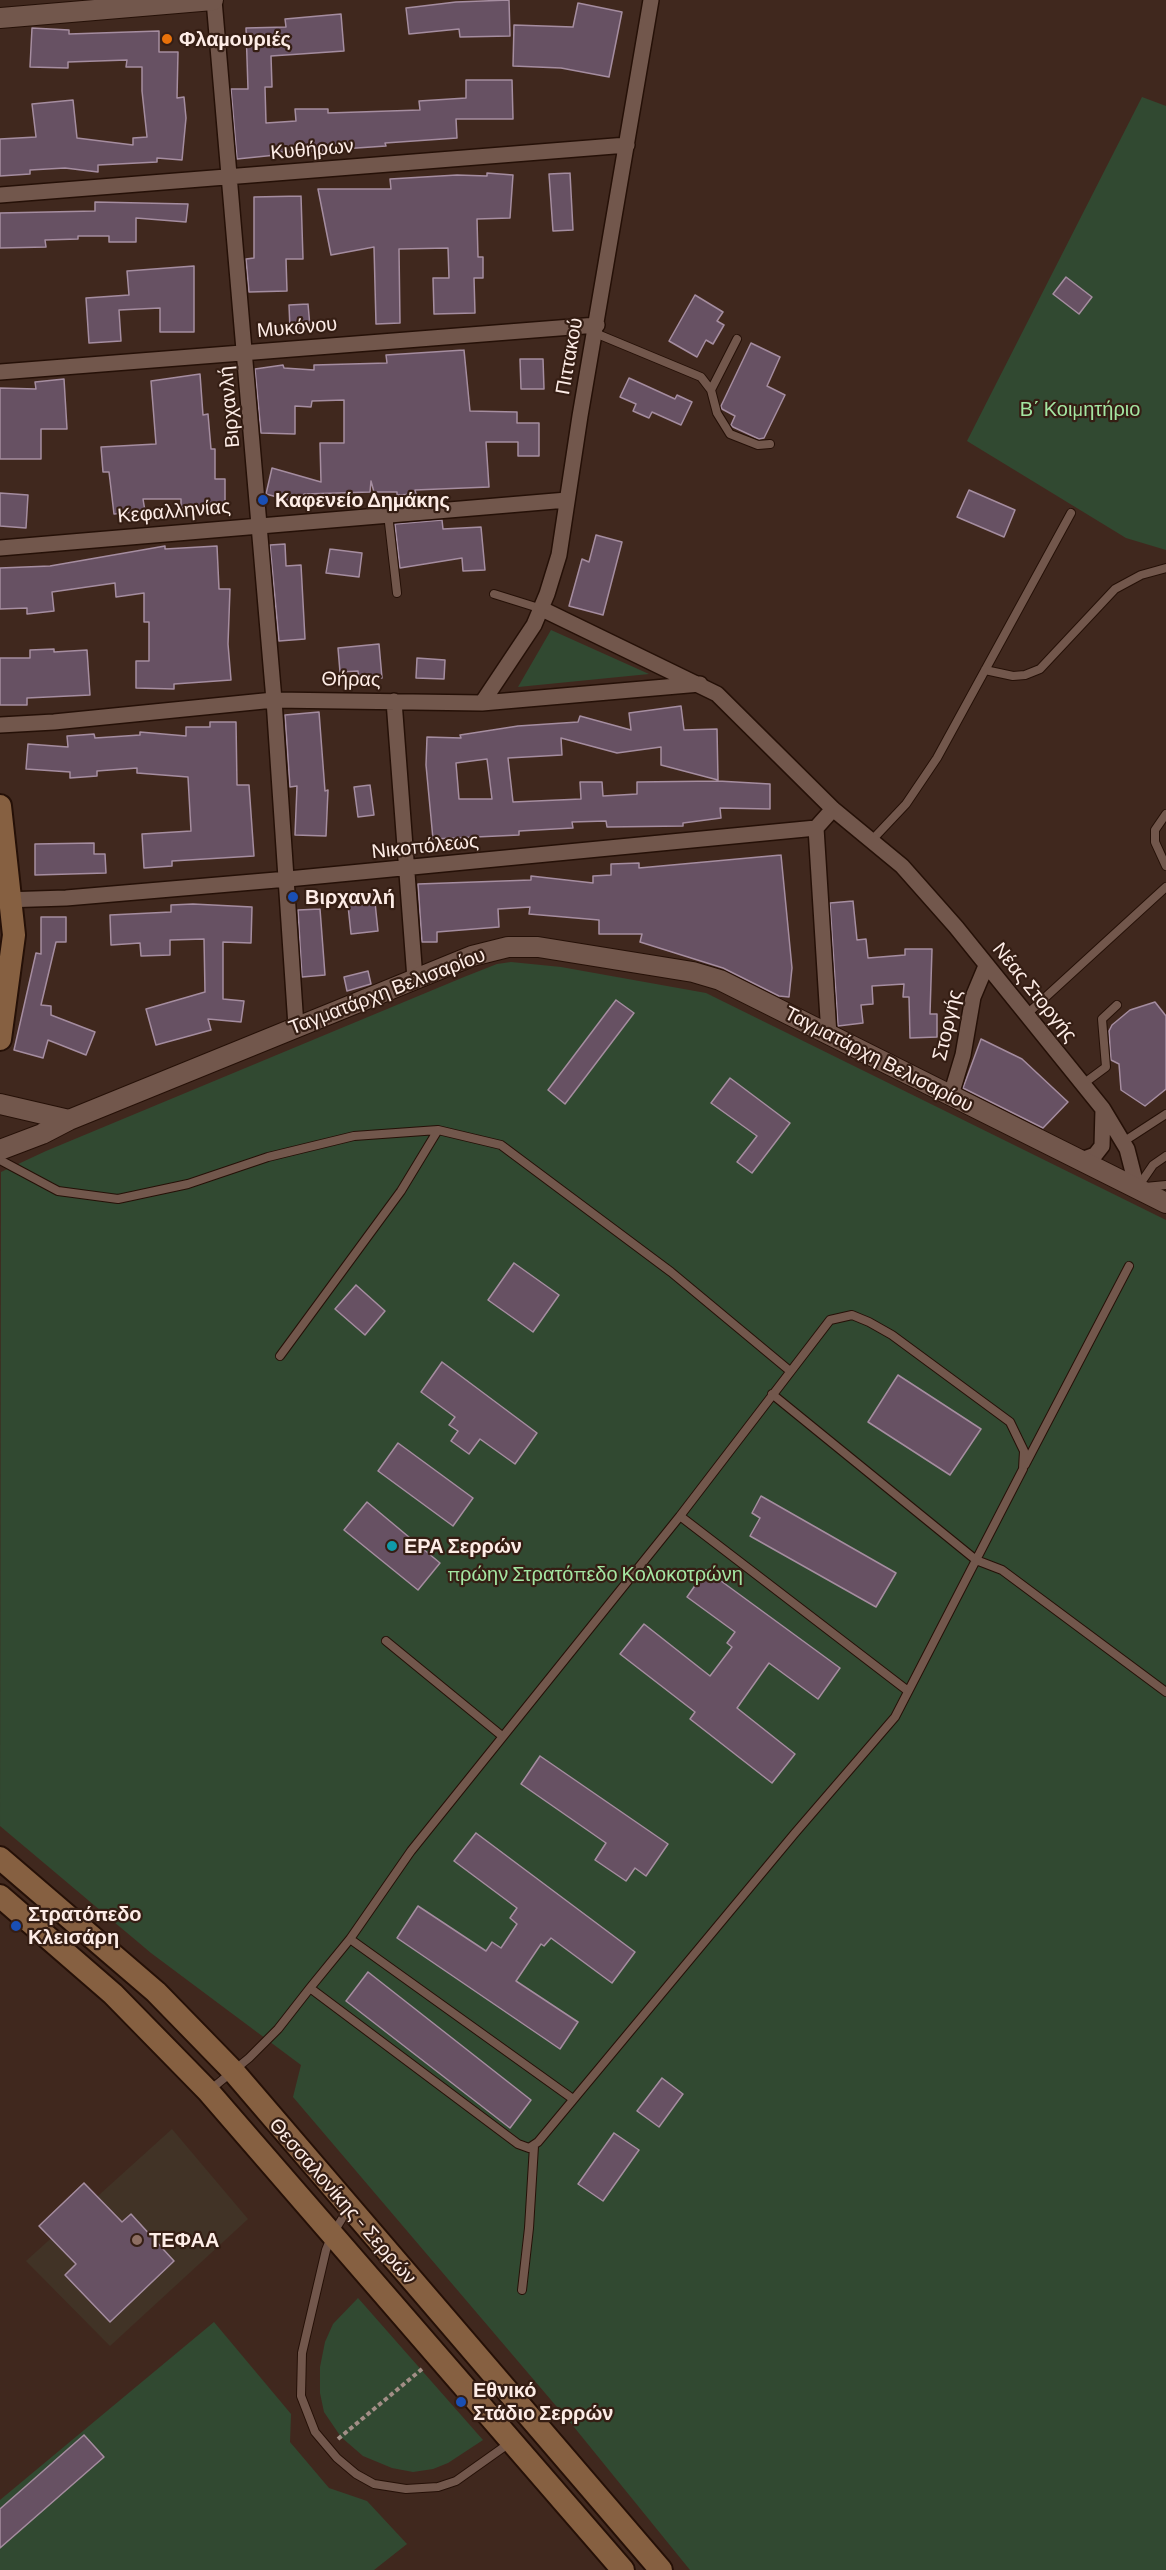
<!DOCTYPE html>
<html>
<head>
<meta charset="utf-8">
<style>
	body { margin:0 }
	canvas { display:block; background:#40281e }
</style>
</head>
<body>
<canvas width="1166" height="2570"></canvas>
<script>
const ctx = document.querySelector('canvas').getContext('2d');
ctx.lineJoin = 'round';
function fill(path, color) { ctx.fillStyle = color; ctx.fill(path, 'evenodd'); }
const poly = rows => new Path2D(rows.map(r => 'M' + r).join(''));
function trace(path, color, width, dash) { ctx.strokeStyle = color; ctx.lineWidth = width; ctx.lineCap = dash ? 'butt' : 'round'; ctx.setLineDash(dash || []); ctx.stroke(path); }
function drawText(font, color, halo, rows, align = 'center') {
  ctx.font = font + ' Barlow,sans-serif'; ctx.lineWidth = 4.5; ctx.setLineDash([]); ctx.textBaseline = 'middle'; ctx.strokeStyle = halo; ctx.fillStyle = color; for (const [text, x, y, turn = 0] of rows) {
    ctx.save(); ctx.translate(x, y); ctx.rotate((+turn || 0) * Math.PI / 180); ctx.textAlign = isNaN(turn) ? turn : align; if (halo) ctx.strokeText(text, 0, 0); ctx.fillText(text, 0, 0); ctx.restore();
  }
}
const education = poly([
	[172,2129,248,2219,110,2346,26,2261]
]);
const green = poly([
	[1142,97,1166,106,1166,550,1126,538,967,441],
	[551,630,649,674,518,687],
	[511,962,561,967,706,993,1166,1220,1166,2570,690,2570,574,2427,293,2097,301,2065,151,1953,0,1826,1,1172,46,1151,464,977,497,964],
	[358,2298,483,2440,448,2463,433,2469,413,2472,392,2468,363,2456,341,2437,324,2412,320,2393,320,2367,325,2342,333,2324],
	[214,2322,291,2414,290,2442,329,2488,367,2501,407,2544,374,2570,0,2570,0,2500]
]);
const building = poly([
	[509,0,510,36,460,37,459,29,409,34,406,8,456,2,509,0],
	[578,3,622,12,609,77,561,68,513,66,514,25,573,27,578,3],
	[341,14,344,51,271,56,272,87,265,87,266,123,296,121,295,109,328,109,328,113,420,110,419,101,466,98,466,80,512,80,513,119,456,119,457,138,385,143,386,146,342,149,342,151,276,152,276,155,237,159,231,89,248,89,246,28,286,27,285,19,341,14],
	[32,28,69,30,69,34,159,31,159,52,178,52,177,98,184,97,186,118,182,160,157,158,157,162,98,165,98,172,65,168,30,170,30,174,0,176,0,139,36,137,32,104,73,100,77,138,133,145,133,138,147,137,142,91,142,67,126,67,127,60,68,62,68,68,30,67,32,28],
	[487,173,513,175,510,218,477,219,478,257,483,257,483,278,474,278,475,313,434,314,433,278,449,278,448,248,399,249,400,323,376,324,374,247,331,255,318,189,391,189,390,179,457,175,487,176,487,173],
	[570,173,573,230,553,231,549,174,570,173],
	[301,196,303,259,286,259,287,291,249,292,246,259,254,258,254,197,301,196],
	[95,202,188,204,186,222,136,218,136,242,109,242,109,236,78,236,78,239,45,240,46,247,0,248,0,213,95,211,95,202],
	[194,266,194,332,160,332,160,308,119,310,121,341,89,343,86,298,129,295,127,271,194,266],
	[1066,277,1092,297,1079,314,1053,294,1066,277],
	[695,295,723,312,717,321,724,325,713,344,706,340,697,357,669,341,695,295],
	[308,304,310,327,290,329,289,305,308,304],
	[751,343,780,357,767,386,785,395,764,438,759,439,733,427,731,425,735,416,722,409,721,406,751,343],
	[464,350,470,411,517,412,517,423,539,423,539,456,518,456,518,442,486,442,489,487,415,490,416,494,397,495,397,492,374,492,371,481,370,492,304,494,302,504,266,494,272,468,321,482,320,443,344,443,344,400,312,401,311,407,295,406,295,434,261,433,255,369,283,365,284,368,314,370,314,365,387,363,386,355,464,350],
	[520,359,543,359,544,389,521,389,520,359],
	[200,374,203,415,208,414,211,449,215,449,215,479,225,479,225,508,181,508,181,499,143,499,145,511,114,514,109,472,103,472,101,447,156,444,151,381,200,374],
	[629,378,675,399,677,395,692,402,681,425,652,412,649,418,633,411,636,404,620,397,629,378],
	[64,379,67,429,41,429,41,459,0,459,0,388,36,389,35,382,64,379],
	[969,490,1015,510,1004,537,957,517,969,490],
	[0,493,28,495,26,528,0,526,0,493],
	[442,520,443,529,481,527,485,570,463,571,462,558,400,568,395,524,442,520],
	[596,535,622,542,603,615,569,606,582,559,589,562,596,535],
	[285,544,286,566,301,565,305,639,279,641,270,545,285,544],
	[165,546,165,549,217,546,219,589,230,589,228,644,231,680,174,684,174,689,136,688,136,661,149,661,149,622,144,622,144,593,116,597,115,583,52,592,54,611,27,614,27,608,0,609,0,568,50,566,165,546],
	[330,549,362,553,359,577,326,573,330,549],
	[379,644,382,678,359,680,358,671,340,672,338,648,379,644],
	[54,649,54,652,87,650,90,695,27,698,27,705,0,705,0,658,30,658,30,650,54,649],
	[417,658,445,660,444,679,416,678,417,658],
	[681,706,684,730,717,729,718,780,661,765,661,747,617,753,561,738,562,755,508,758,513,802,581,799,580,782,602,782,603,796,637,794,637,782,718,781,770,784,770,809,720,808,721,818,683,823,683,826,607,827,606,821,572,822,573,828,519,831,519,835,433,839,426,765,427,737,461,738,460,735,518,726,578,722,580,716,631,730,629,713,681,706],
	[487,759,492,799,459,799,456,763,487,759],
	[319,712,325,791,328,790,326,836,295,835,297,786,290,787,285,715,319,712],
	[210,722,236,722,237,785,249,785,254,856,172,861,172,866,144,868,142,834,191,831,188,777,137,773,137,768,97,771,97,776,70,778,70,772,26,769,28,744,68,747,67,736,94,734,95,738,140,735,140,732,186,736,186,727,210,727,210,722],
	[370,785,374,815,358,817,354,787,370,785],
	[94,843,94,854,105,854,106,873,35,875,35,844,94,843],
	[781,855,792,968,789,997,779,996,723,968,640,942,642,934,599,934,599,920,529,914,530,907,498,909,499,927,437,932,437,942,422,942,418,884,531,880,531,876,593,883,593,876,611,875,611,864,639,863,639,868,781,855],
	[374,893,378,931,351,934,347,896,374,893],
	[853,901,857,940,866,939,868,958,905,955,905,949,932,949,930,1014,937,1014,937,1037,910,1038,909,997,903,997,904,984,872,986,873,1004,861,1005,863,1023,838,1026,830,903,853,901],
	[193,904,252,907,251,943,223,942,223,999,244,1001,241,1022,208,1019,211,1030,156,1045,146,1009,205,992,204,939,170,940,170,955,141,956,140,943,111,945,110,915,171,912,171,905,193,904],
	[320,909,325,975,302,977,298,910,320,909],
	[41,917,66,917,66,942,56,942,41,1005,51,1006,51,1015,95,1032,86,1055,48,1040,43,1058,14,1050,36,953,41,954,41,917],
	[368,971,371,984,347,991,344,977,368,971],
	[616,1000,634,1013,565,1104,548,1090,616,1000],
	[1155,1002,1166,1016,1166,1089,1145,1106,1121,1090,1119,1064,1111,1060,1109,1031,1112,1025,1130,1010,1155,1002],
	[981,1039,1022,1059,1068,1102,1043,1128,963,1088,981,1039],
	[730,1078,790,1123,752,1173,737,1162,757,1136,711,1103,730,1078],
	[514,1263,559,1295,533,1332,488,1300,514,1263],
	[356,1285,385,1311,365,1335,335,1309,356,1285],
	[442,1362,537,1433,515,1464,480,1439,469,1454,451,1441,458,1431,449,1425,455,1417,421,1392,442,1362],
	[898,1375,981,1429,950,1475,868,1422,898,1375],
	[398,1443,473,1498,453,1526,378,1471,398,1443],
	[761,1496,896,1573,876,1607,750,1536,760,1518,752,1513,761,1496],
	[367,1502,440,1563,418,1590,344,1530,367,1502],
	[706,1570,840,1668,818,1699,769,1663,737,1708,795,1754,772,1783,690,1719,695,1712,620,1654,644,1624,710,1676,732,1647,727,1643,735,1632,687,1597,706,1570],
	[540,1756,668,1844,646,1876,635,1868,626,1881,595,1860,606,1843,521,1784,540,1756],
	[476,1833,635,1952,612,1983,551,1938,544,1946,541,1944,516,1981,578,2022,560,2049,397,1938,418,1906,486,1951,492,1942,501,1948,517,1924,510,1918,517,1908,454,1861,476,1833],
	[368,1972,531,2100,510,2128,346,2001,368,1972],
	[662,2078,683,2094,659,2127,637,2111,662,2078],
	[614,2133,639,2150,603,2201,578,2184,614,2133],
	[84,2183,122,2222,131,2214,174,2261,110,2322,65,2275,76,2264,39,2226,84,2183],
	[84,2435,104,2457,0,2548,0,2509,84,2435]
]);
const path = poly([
	[338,2439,422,2369]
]);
const service = poly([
	[595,333,701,377,711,390,717,413,730,434,758,445,770,444],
	[711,390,737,339],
	[388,514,397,593],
	[494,594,542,609],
	[985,670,1013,676,1025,675,1040,669,1115,589,1141,575,1166,568],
	[1166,814,1155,830,1155,842,1166,866],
	[872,840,906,804,937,758,1071,513],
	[1026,1015,1166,887],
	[1083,1084,1106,1067,1102,1019,1117,1005],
	[1123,1142,1166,1114],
	[0,1160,58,1191,118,1199,188,1184,268,1157,354,1136,438,1130],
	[1138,1187,1153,1165,1166,1156],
	[1145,1187,1166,1185],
	[280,1356,401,1191,438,1130,501,1145,671,1272,790,1371],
	[772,1394,976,1560,1002,1570,1166,1692],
	[1025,1465,1129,1266],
	[680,1516,908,1691],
	[386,1641,502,1736],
	[350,1939,573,2099],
	[210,2090,249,2058,278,2029,310,1988,350,1939,411,1851,680,1516,830,1320,852,1315,869,1322,892,1335,1010,1422,1024,1451,1023,1469,895,1717,795,1833,538,2142,529,2148,518,2144,310,1988],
	[348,2209,332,2235,326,2250,302,2353,301,2396,315,2432,337,2458,356,2474,374,2484,406,2489,438,2487,456,2481,511,2442],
	[522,2290,529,2228,534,2146]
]);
const minor = poly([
	[214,0,274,700,296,1026],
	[0,195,627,145],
	[0,372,597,325],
	[0,548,567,500],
	[542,609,717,694,833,809,902,866,956,927,1103,1109,1127,1149,1137,1188],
	[394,701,415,979],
	[482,703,534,625,547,594,559,555,580,416,651,0],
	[0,725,54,722,274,700,482,703,700,684],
	[816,828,829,1035],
	[3,900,66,898,288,879,816,828,833,809],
	[951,1095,963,1055,973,997,986,966],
	[1076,1157,1084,1159,1095,1155,1102,1146,1103,1109]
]);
const tertiary = poly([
	[0,18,213,0],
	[0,1104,69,1120,472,956,508,947,538,947,693,972,720,980,1166,1203],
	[0,1150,42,1134,69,1120]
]);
const secondary = poly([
	[0,806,14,935,0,1039],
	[0,1858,156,1992,233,2071,661,2570],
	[0,1896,113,1994,208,2091,623,2570]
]);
const markers = [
	[167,39,6,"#e8710a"],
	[263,500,6,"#1a4fb4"],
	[293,897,6,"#1a4fb4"],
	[392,1546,6,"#0f9aa8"],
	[16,1926,6,"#1a4fb4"],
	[137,2240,6,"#8d6e63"],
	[461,2402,6,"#1a4fb4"]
];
const poiNames = [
	["Φλαμουριές",179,39],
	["Καφενείο Δημάκης",275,500],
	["Βιρχανλή",305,897],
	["ΕΡΑ Σερρών",404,1546],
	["Στρατόπεδο",28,1914],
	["Κλεισάρη",28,1937],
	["ΤΕΦΑΑ",149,2240],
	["Εθνικό",473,2390],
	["Στάδιο Σερρών",473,2413]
];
const streetNames = [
	["Κυθήρων",312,149,-5],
	["Μυκόνου",297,327,-5],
	["Πιττακού",569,356,-80],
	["Βιρχανλή",229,407,-95],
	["Κεφαλληνίας",174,511,-5],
	["Θήρας",351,679,1],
	["Νικοπόλεως",425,846,-6],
	["Ταγματάρχη Βελισαρίου",387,991,-21],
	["Νέας Στοργής",1035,992,51],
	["Στοργής",947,1025,-77],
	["Ταγματάρχη Βελισαρίου",879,1059,27],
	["Θεσσαλονίκης - Σερρών",343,2201,49]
];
const parkNames = [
	["Β΄ Κοιμητήριο",1080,409],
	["πρώην Στρατόπεδο Κολοκοτρώνη",595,1574]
];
fill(education, '#413326');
fill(green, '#314931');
fill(building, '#675163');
trace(building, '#a58da0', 1.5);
trace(service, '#251007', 10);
trace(minor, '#251007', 18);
trace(tertiary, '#251007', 22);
trace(secondary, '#251007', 26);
trace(path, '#a28e86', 4, [4.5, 3]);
trace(service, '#72574c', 8);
trace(minor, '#72574c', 15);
trace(tertiary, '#72574c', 20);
trace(secondary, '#866041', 22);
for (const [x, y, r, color] of markers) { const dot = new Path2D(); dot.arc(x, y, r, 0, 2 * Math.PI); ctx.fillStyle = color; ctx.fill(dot); trace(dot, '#351e14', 2); }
drawText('bold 20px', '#fdece6', '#351e14', poiNames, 'left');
drawText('20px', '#fdece6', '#351e14', streetNames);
drawText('20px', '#a4e6a2', '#351e14', parkNames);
</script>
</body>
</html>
